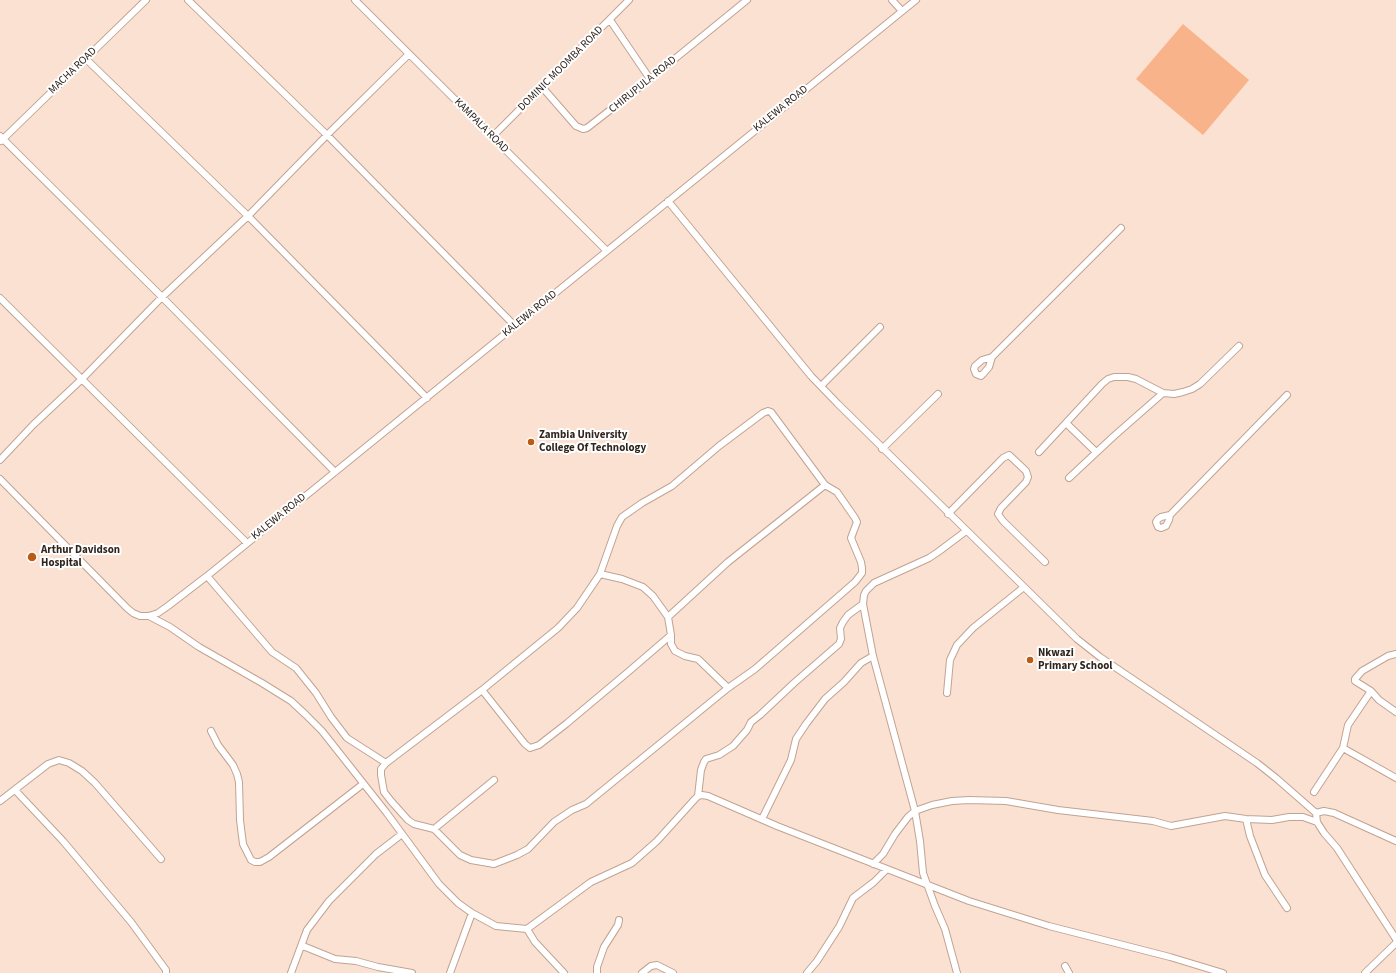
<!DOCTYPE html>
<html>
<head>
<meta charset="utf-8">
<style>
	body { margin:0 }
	canvas { display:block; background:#fbe1d2 }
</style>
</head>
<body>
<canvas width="1396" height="973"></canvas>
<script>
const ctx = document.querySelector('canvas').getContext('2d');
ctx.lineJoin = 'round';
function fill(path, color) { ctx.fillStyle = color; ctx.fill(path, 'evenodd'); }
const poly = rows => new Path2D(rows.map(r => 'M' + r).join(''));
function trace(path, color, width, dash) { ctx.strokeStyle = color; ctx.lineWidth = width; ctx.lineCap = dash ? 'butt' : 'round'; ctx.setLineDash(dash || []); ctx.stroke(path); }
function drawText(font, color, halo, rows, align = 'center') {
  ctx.font = font + ' "Source Sans 3",sans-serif'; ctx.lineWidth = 4; ctx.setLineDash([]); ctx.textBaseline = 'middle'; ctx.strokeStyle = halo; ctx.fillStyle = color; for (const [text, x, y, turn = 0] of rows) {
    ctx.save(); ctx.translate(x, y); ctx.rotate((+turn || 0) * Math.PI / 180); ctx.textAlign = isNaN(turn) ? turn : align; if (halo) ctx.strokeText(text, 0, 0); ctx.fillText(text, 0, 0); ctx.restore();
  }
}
const green = poly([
	[1183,24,1249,80,1203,135,1136,79]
]);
const street = poly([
	[188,0,327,135,515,326],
	[355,0,607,251],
	[892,0,902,11],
	[610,20,650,79],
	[86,59,248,216,427,398],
	[542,87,576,126,583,129,587,128,650,79,747,0],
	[0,136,162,297,335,472],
	[492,137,629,0],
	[1,141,146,0],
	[668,201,811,376,838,404,1077,639,1100,657,1257,763,1276,778,1316,813,1317,822,1324,833,1337,848,1396,939],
	[0,298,247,543],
	[992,357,982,360,975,366,974,369,976,374,981,376,983,374,989,367,992,357,1121,228],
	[821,386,880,327],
	[1066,423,1096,452],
	[882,449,938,394],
	[1039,452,1102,384,1108,379,1114,377,1128,377,1136,379,1163,393,1174,394,1183,392,1192,389,1200,384,1239,346],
	[0,460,33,425,82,379,162,297,248,216,327,135,409,54],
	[1069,478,1114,436,1163,393],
	[0,479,127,608,133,613,140,616,149,616,158,613,168,606,207,576,916,0],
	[948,514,1003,458,1009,455,1026,471,1028,477,1026,482,1001,508,998,514,1003,521,1045,562],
	[1170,515,1169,520,1166,526,1161,528,1158,527,1156,522,1158,519,1161,517,1170,515,1287,395],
	[207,576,272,652,296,668,316,693,331,717,347,738,386,763,482,690,558,628,577,608,600,574,617,526,622,517,642,503,672,486,719,446,763,413,768,411,771,412,825,485,837,492,855,518,857,522,851,538,861,562,862,568,862,573,855,582,755,669,728,688,698,659,685,656,675,651,671,644,671,635,668,617,653,596,643,587,622,579,600,574],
	[149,616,170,627,199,647,262,683,291,701,306,715,322,731,386,812,439,884,458,903,472,913,496,926,527,929,591,882,632,863,657,841,695,799,698,796,702,795,708,796,777,826,969,901,1049,926,1170,957,1223,973],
	[668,617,728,562,825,485],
	[1396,654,1388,656,1362,671,1355,679,1355,681,1371,691,1379,700,1396,712],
	[482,690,525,744,530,748,539,745,566,724,628,672,671,635],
	[947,693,950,660,957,645,973,628,1024,587],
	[211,731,218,745,233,765,237,774,239,782,240,820,243,844,251,860,255,862,260,862,269,857,363,784],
	[1343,748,1396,778],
	[386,763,381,769,381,775,384,792,391,801,408,820,414,824,434,829,494,780],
	[15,790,63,841,131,922,166,970,166,973],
	[1314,792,1343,748,1348,725,1371,691],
	[698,796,701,770,704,762,706,759,719,755,733,746,747,730,751,722,760,715,794,683,839,644,841,639,840,628,843,622,848,615,863,604],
	[0,801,48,764,59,760,69,763,82,771,95,783,161,859],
	[1316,813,1324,811,1334,813,1396,841],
	[762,819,791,760,796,739,806,724,825,699,844,682,861,663,873,656],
	[1246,819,1250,836,1265,875,1287,908],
	[434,829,460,855,471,860,494,864,517,855,528,849,554,822,572,810,586,804,728,688],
	[873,864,883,854,895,834,908,817,915,811,932,805,952,801,969,800,1006,801,1058,810,1153,821,1171,826,1225,816,1246,819,1272,820,1289,817,1303,817,1317,822],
	[527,929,535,942,564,973],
	[303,946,335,959,356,961,378,967,412,973],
	[1065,966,1069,973],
	[291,973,307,930,329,901,376,854,402,834],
	[450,973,472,913],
	[597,973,597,967,604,947,618,925,619,920],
	[642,973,651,966,657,965,673,973],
	[807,973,817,961,839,927,853,898,874,882,886,870],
	[957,973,945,929,935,906,923,873,920,841,915,811,873,656,863,604,864,595,866,591,874,583,929,558,938,552,966,531],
	[1365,973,1396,943]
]);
const markers = [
	[531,442,4,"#ba5c13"],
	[32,557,5,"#ba5c13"],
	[1030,660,4,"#ba5c13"]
];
const streetNames = [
	["DOMINIC MOOMBA ROAD",561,69,-45],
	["MACHA ROAD",73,71,-44],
	["CHIRUPULA ROAD",643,85,-39],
	["KALEWA ROAD",781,109,-39],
	["KAMPALA ROAD",481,126,45],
	["KALEWA ROAD",530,314,-39],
	["KALEWA ROAD",279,517,-39]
];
const poiNames = [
	["Zambia University",539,436],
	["College Of Technology",539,449],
	["Arthur Davidson",41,551],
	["Hospital",41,564],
	["Nkwazi",1038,654],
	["Primary School",1038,667]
];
fill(green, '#f9b38b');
trace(street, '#c1a392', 8);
trace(street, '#fff', 6);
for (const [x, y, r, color] of markers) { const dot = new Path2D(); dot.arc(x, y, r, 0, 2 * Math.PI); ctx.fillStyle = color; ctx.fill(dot); trace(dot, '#fff', 1.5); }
drawText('11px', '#31251e', '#fff', streetNames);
drawText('bold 11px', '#31251e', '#fff', poiNames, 'left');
</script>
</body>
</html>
